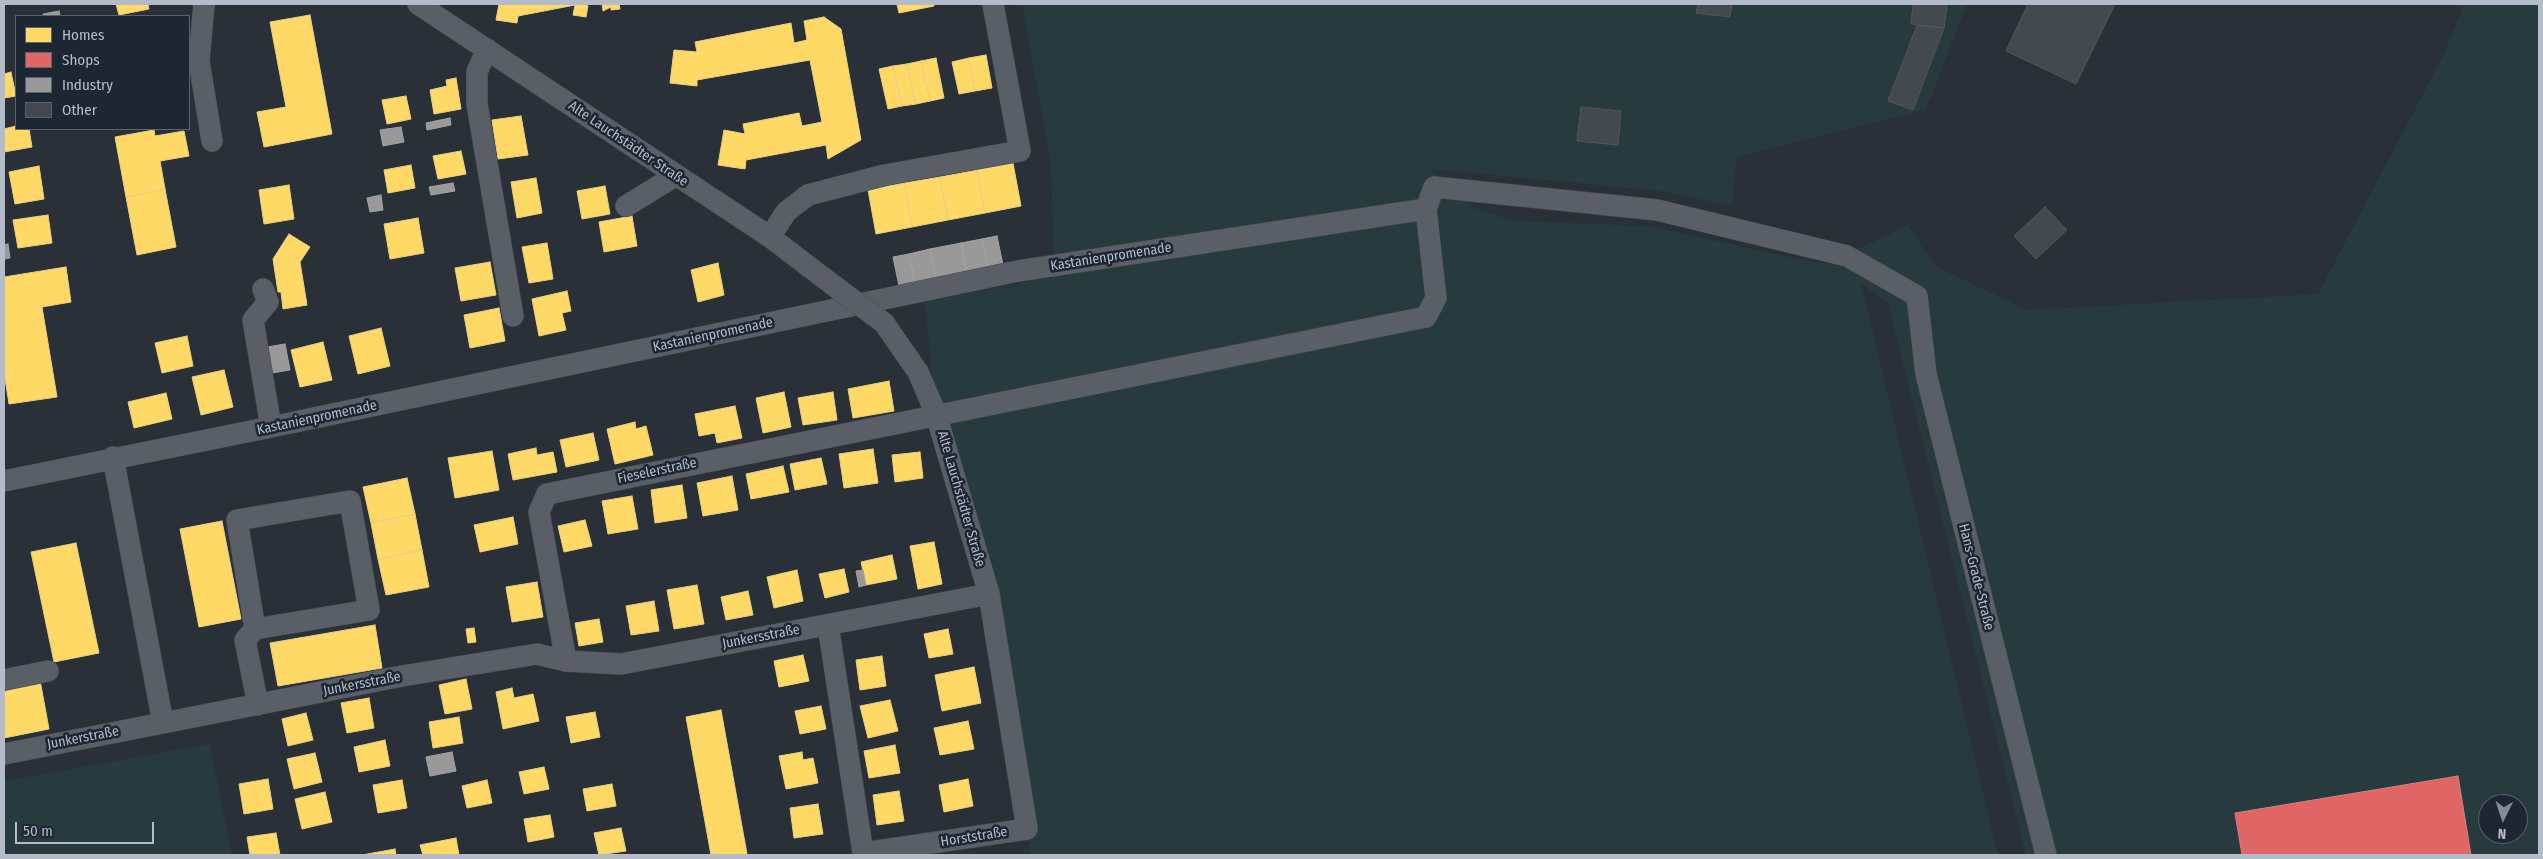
<!DOCTYPE html>
<html>
<head>
<meta charset="utf-8">
<style>
	body { margin:0 }
	#map { position:relative; width:2543px; height:859px; overflow:hidden; background:#2a3038; font-family:"Fira Sans Condensed",sans-serif }
	canvas { display:block }
	.frame { position:absolute; inset:0; border:5px solid #b4bcc9; pointer-events:none }
	.legend { position:absolute; left:15px; top:15px; width:175px; height:115px; box-sizing:border-box; background:#1d2633; border:1px solid #59626f; margin:0; padding:6px 9px; list-style:none; font-size:15px; color:#b4bcc9 }
	.legend li { display:flex; align-items:center; gap:10px; height:25px }
	.legend b { width:25px; border:1px solid #59626f }
	.north { position:absolute; left:2478px; top:794px; width:50px; height:50px; box-sizing:border-box; background:#1d2633; border:1px solid #59626f; border-radius:50%; rotate:184deg; font-size:14px; font-weight:700; line-height:20px; text-align:center; color:#b4bcc9 }
	.north::after { content:''; display:block; margin:auto; width:18px; height:22px; background:#848b96; clip-path:polygon(50% 0,100% 100%,50% 72%,0 100%) }
	.scale { position:absolute; left:15px; top:822px; width:139px; height:22px; box-sizing:border-box; border:2px solid #b4bcc9; border-top:0; padding-left:6px; font-size:15px; line-height:18px; white-space:nowrap; color:#b4bcc9; -webkit-text-stroke:4px #1d2633; paint-order:stroke }
</style>
</head>
<body>
<div id="map">
<canvas width="2543" height="859"></canvas>
<div class="frame"></div>
<ul class="legend">
<li><b style="height:14px;background:#ffd966"></b>Homes</li>
<li><b style="height:14px;background:#e06666"></b>Shops</li>
<li><b style="height:14px;background:#999"></b>Industry</li>
<li><b style="height:14px;background:#444950"></b>Other</li>
</ul>
<div class="north">N</div>
<div class="scale">50 m</div>
</div>
<script>
const ctx = document.querySelector('canvas').getContext('2d');
ctx.lineJoin = 'round';
function fill(path, color) { ctx.fillStyle = color; ctx.fill(path, 'evenodd'); }
const poly = rows => new Path2D(rows.map(r => 'M' + r).join(''));
function trace(path, color, width, dash) { ctx.strokeStyle = color; ctx.lineWidth = width; ctx.lineCap = dash ? 'butt' : 'round'; ctx.setLineDash(dash || []); ctx.stroke(path); }
function drawText(font, color, halo, rows, align = 'center') {
  ctx.font = font + ' "Fira Sans Condensed",sans-serif'; ctx.lineWidth = 5; ctx.setLineDash([]); ctx.textBaseline = 'middle'; ctx.strokeStyle = halo; ctx.fillStyle = color; for (const [text, x, y, turn = 0] of rows) {
    ctx.save(); ctx.translate(x, y); ctx.rotate((+turn || 0) * Math.PI / 180); ctx.textAlign = isNaN(turn) ? turn : align; if (halo) ctx.strokeText(text, 0, 0); ctx.fillText(text, 0, 0); ctx.restore();
  }
}
const green = poly([
	[1022,4,1967,4,1926,110,1737,157,1732,206,1660,191,1431,169,1474,208,1514,221,1648,226,1826,265,1908,225,1935,266,2027,310,2318,294,2444,54,2464,4,2539,4,2539,855,2026,855,1888,303,1861,283,1998,855,1031,855,989,594,936,414,925,301,1054,277,1051,163],
	[2488,804,2518,804,2518,834,2488,834],
	[210,744,232,855,4,855,4,781]
]);
const homes = poly([
	[116,4,148,4,149,9,119,15,116,4],
	[499,4,585,4,588,6,586,17,573,15,575,5,518,16,517,23,496,20,499,4],
	[602,4,619,4,620,9,611,10,611,7,603,11,602,4],
	[897,4,934,4,934,6,899,13,897,4],
	[310,15,332,134,264,147,257,112,286,107,270,22,310,15],
	[824,17,841,29,861,140,828,159,826,145,746,160,745,169,718,165,724,130,745,134,743,124,799,113,802,126,822,122,810,60,697,80,697,86,670,83,674,50,697,52,695,42,791,23,794,43,807,40,804,21,824,17],
	[986,55,992,88,975,91,969,58,986,55],
	[936,58,944,98,930,101,921,61,936,58],
	[969,58,975,91,959,94,952,62,969,58],
	[921,61,930,101,916,104,907,64,921,61],
	[907,64,916,104,902,106,893,66,907,64],
	[893,66,902,106,888,109,879,69,893,66],
	[11,72,16,96,4,98,4,74,11,72],
	[456,78,461,109,434,114,430,90,447,86,446,80,456,78],
	[406,96,411,119,387,124,382,100,406,96],
	[521,116,528,155,498,159,492,120,521,116],
	[16,126,16,129,29,129,32,147,4,152,4,129,16,126],
	[154,130,155,136,184,131,189,156,160,161,165,189,126,197,115,137,154,130],
	[461,151,466,174,438,179,433,156,461,151],
	[1013,163,1021,206,985,213,977,170,1013,163],
	[411,165,415,188,388,193,384,170,411,165],
	[39,166,44,199,15,204,9,172,39,166],
	[977,170,985,213,948,220,940,177,977,170],
	[940,177,948,220,912,227,904,183,940,177],
	[536,178,542,213,517,218,511,182,536,178],
	[904,183,912,227,876,234,868,190,904,183],
	[289,185,294,219,264,224,259,190,289,185],
	[605,186,610,214,582,219,577,191,605,186],
	[165,189,176,247,137,255,126,197,165,189],
	[48,215,52,243,18,248,13,220,48,215],
	[632,216,637,246,604,252,599,222,632,216],
	[418,218,424,253,390,259,384,224,418,218],
	[289,234,310,247,300,262,307,305,283,309,281,292,278,292,273,259,289,234],
	[547,243,553,279,529,283,522,247,547,243],
	[490,262,496,295,461,301,455,268,490,262],
	[718,263,724,295,698,302,691,270,718,263],
	[66,267,71,302,42,307,57,397,9,404,4,372,4,277,66,267],
	[567,291,571,311,562,313,566,330,539,336,532,299,567,291],
	[499,308,505,341,470,348,464,315,499,308],
	[381,328,390,366,358,374,349,336,381,328],
	[187,336,193,366,162,373,155,343,187,336],
	[323,342,332,380,300,387,291,350,323,342],
	[224,370,233,407,201,415,192,377,224,370],
	[889,381,894,411,853,418,848,389,889,381],
	[784,392,791,427,763,433,756,398,784,392],
	[833,392,837,420,803,425,798,398,833,392],
	[166,393,172,419,134,428,128,402,166,393],
	[735,406,742,438,717,443,715,433,699,436,695,414,735,406],
	[635,422,636,429,646,426,653,455,615,464,607,429,635,422],
	[593,433,599,460,566,467,560,440,593,433],
	[536,448,537,455,553,452,557,472,513,480,508,454,536,448],
	[873,449,878,483,844,488,839,454,873,449],
	[492,451,499,490,455,498,448,458,492,451],
	[920,452,923,478,895,482,892,455,920,452],
	[821,458,827,484,795,490,790,464,821,458],
	[783,466,789,492,751,499,746,474,783,466],
	[732,476,738,510,703,516,697,483,732,476],
	[407,478,415,514,371,523,363,487,407,478],
	[682,485,687,518,655,523,651,490,682,485],
	[632,496,638,529,608,534,602,501,632,496],
	[415,514,422,550,378,559,371,523,415,514],
	[513,517,518,544,480,552,474,525,513,517],
	[585,520,592,546,564,552,558,526,585,520],
	[222,521,241,619,199,627,180,529,222,521],
	[934,542,942,584,918,589,910,546,934,542],
	[76,543,99,653,54,662,31,552,76,543],
	[422,550,429,587,386,595,378,559,422,550],
	[892,555,897,579,866,585,861,562,892,555],
	[844,569,849,592,825,598,819,574,844,569],
	[797,570,803,601,774,608,767,577,797,570],
	[537,582,543,617,512,622,506,587,537,582],
	[697,585,704,624,674,629,667,590,697,585],
	[748,591,753,615,726,620,721,597,748,591],
	[654,601,659,631,631,635,626,606,654,601],
	[599,619,603,642,579,646,575,623,599,619],
	[375,625,382,668,278,686,270,643,375,625],
	[474,628,476,642,468,643,466,629,474,628],
	[948,629,953,654,929,658,924,634,948,629],
	[803,655,809,681,779,687,774,661,803,655],
	[882,656,886,686,860,690,856,660,882,656],
	[974,667,981,703,942,711,935,675,974,667],
	[466,679,472,709,445,714,439,685,466,679],
	[40,680,49,729,4,738,4,687,40,680],
	[512,688,514,698,533,694,539,721,503,729,496,692,512,688],
	[369,698,374,728,347,733,341,703,369,698],
	[890,700,898,731,868,738,860,706,890,700],
	[821,706,826,729,800,734,795,711,821,706],
	[721,710,747,854,740,855,711,855,686,717,721,710],
	[595,712,600,737,571,743,566,717,595,712],
	[306,713,313,740,288,746,282,719,306,713],
	[459,717,463,743,433,748,429,722,459,717],
	[968,721,974,749,940,755,934,728,968,721],
	[385,740,390,766,359,772,354,747,385,740],
	[895,745,900,773,869,778,864,751,895,745],
	[802,752,803,760,813,758,818,783,786,789,779,756,802,752],
	[315,753,322,782,294,789,287,759,315,753],
	[544,767,549,789,524,794,519,772,544,767],
	[268,779,273,809,244,814,239,784,268,779],
	[968,779,973,806,944,812,939,785,968,779],
	[402,780,407,808,378,813,373,785,402,780],
	[487,780,492,803,467,808,462,786,487,780],
	[612,784,616,806,587,811,583,789,612,784],
	[899,791,904,821,877,825,873,795,899,791],
	[325,792,332,822,302,829,295,799,325,792],
	[818,804,823,834,794,838,790,808,818,804],
	[550,815,554,837,528,842,524,819,550,815],
	[621,828,626,851,599,855,594,833,621,828],
	[276,833,280,855,250,855,247,837,276,833],
	[456,838,459,855,423,855,420,845,456,838],
	[395,849,396,855,362,855,395,849]
]);
const shops = poly([
	[2458,776,2471,855,2242,855,2235,813,2458,776]
]);
const industry = poly([
	[59,11,60,16,44,16,43,14,59,11],
	[450,118,451,125,427,130,426,123,450,118],
	[401,127,404,142,383,146,380,130,401,127],
	[453,183,455,191,431,195,429,187,453,183],
	[381,195,383,210,370,212,367,198,381,195],
	[997,236,1003,265,988,268,982,239,997,236],
	[982,239,988,268,967,273,961,243,982,239],
	[961,243,967,273,936,279,930,249,961,243],
	[8,244,10,258,4,259,4,245,8,244],
	[930,249,936,279,915,283,909,254,930,249],
	[909,254,915,283,899,286,893,257,909,254],
	[285,344,290,370,272,373,267,347,285,344],
	[863,570,866,585,859,587,856,571,863,570],
	[452,752,456,771,430,776,426,757,452,752]
]);
const building = poly([
	[1698,4,1732,4,1730,17,1696,13,1698,4],
	[1913,4,1947,4,1944,28,1911,24,1913,4],
	[2028,4,2115,4,2076,84,2006,51,2028,4],
	[1917,25,1944,28,1913,110,1888,101,1917,25],
	[1581,107,1621,111,1618,145,1577,141,1581,107],
	[2045,207,2067,230,2036,259,2014,236,2045,207]
]);
const minor = poly([
	[204,4,199,61,212,141],
	[418,4,770,237,833,285],
	[487,49,477,72,477,104,513,316],
	[626,206,675,176],
	[770,237,786,212,808,195,885,175,1020,151,993,4],
	[263,289,268,302,253,320,271,427],
	[113,457,163,723,402,676,537,654,566,661,621,664,989,594],
	[4,481,271,427,1018,271,1426,209],
	[828,625,863,853],
	[255,629,369,610,350,501,237,520,255,629,245,640,258,705],
	[566,661,539,512,547,494,1426,317,1436,298,1426,209,1434,187,1657,210,1847,256,1917,296,1926,374,2046,855],
	[4,680,48,671],
	[4,754,163,723],
	[863,855,863,853,1027,829,989,594,936,414,918,372,884,323]
]);
const minorBridge = poly([
	[833,285,884,323]
]);
const streetNames = [
	["Alte Lauchstädter Straße",628,144,34],
	["Kastanienpromenade",1111,257,-9],
	["Kastanienpromenade",713,335,-12],
	["Kastanienpromenade",317,418,-12],
	["Fieselerstraße",657,471,-12],
	["Alte Lauchstädter Straße",961,499,74],
	["Hans-Grade-Straße",1976,577,76],
	["Junkersstraße",761,637,-11],
	["Junkersstraße",362,684,-11],
	["Junkerstraße",83,738,-11],
	["Horststraße",974,837,-9]
];
fill(green, '#273a3e');
fill(homes, '#ffd966');
trace(homes, '#e8d084', 1);
fill(shops, '#e06666');
trace(shops, '#d38084', 1);
fill(industry, '#999');
trace(industry, '#a1a4a7', 1);
fill(building, '#444950');
trace(building, '#52575f', 1);
trace(minor, '#484c53', 22);
trace(minor, '#5a5e66', 21);
trace(minorBridge, '#484c53', 22, []);
trace(minorBridge, '#5a5e66', 21);
drawText('14px', '#b4bcc9', '#1d2633', streetNames);
</script>
</body>
</html>
